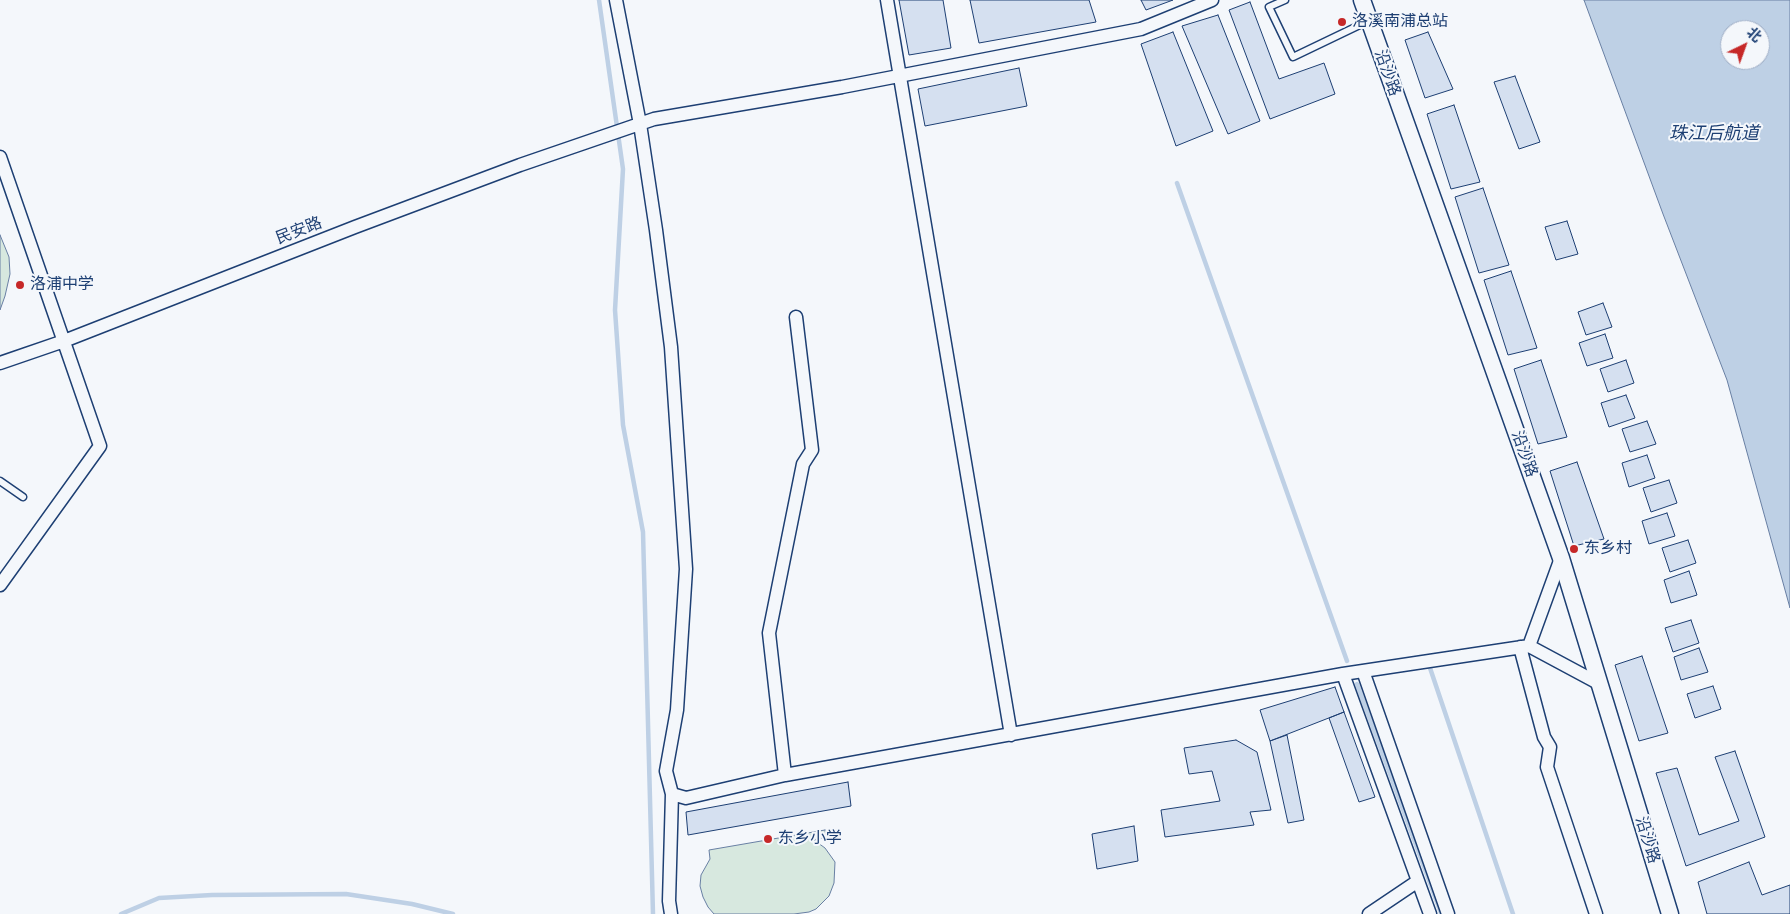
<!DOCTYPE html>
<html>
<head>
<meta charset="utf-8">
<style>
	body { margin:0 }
	#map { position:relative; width:1790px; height:914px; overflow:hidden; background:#f4f7fb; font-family:Arial,"Noto Sans SC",sans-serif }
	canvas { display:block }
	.north { position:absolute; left:1720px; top:20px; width:50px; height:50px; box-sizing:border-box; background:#f4f7fb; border:1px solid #9eadc5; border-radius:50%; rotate:42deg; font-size:14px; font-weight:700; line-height:20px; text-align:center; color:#1d3f73 }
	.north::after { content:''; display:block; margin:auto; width:18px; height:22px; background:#c62828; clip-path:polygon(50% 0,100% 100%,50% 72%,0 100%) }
</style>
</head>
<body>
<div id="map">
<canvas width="1790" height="914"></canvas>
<div class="north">北</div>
</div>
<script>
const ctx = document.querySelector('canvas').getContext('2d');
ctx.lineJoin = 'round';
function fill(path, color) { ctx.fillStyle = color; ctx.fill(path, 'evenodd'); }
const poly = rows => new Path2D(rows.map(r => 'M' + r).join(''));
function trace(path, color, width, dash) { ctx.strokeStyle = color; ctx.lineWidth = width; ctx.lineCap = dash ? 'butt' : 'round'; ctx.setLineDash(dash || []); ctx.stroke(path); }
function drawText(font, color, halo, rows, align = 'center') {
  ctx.font = font + ' Arial,"Noto Sans SC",sans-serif'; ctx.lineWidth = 4; ctx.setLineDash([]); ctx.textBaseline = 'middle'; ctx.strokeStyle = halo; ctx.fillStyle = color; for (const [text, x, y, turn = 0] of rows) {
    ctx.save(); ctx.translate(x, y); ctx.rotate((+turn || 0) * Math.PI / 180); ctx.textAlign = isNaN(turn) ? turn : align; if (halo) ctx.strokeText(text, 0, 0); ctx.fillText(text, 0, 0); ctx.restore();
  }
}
const green = poly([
	[0,235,9,257,10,274,5,296,0,310,0,235],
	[825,830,826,837,814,840,825,848,835,862,834,883,829,896,816,909,809,912,794,914,714,914,708,907,703,897,700,886,701,875,710,859,709,850,825,830]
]);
const water = poly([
	[1584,0,1790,0,1790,608,1727,380,1663,214,1584,0],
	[1730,30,1760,30,1760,60,1730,60,1730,30]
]);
const stream = poly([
	[599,0,623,169,615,310,623,425,643,532,653,914],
	[1177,183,1347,661],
	[1428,662,1513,914],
	[1357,684,1441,913],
	[121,914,159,898,212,895,346,894,412,904,453,914]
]);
const building = poly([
	[899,0,943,0,951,48,909,55,899,0],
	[970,0,1089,0,1096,22,979,43,970,0],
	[1141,0,1173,0,1146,10,1141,0],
	[1250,2,1279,79,1324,63,1335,94,1270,119,1229,10,1250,2],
	[1218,15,1260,121,1228,134,1182,26,1218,15],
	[1173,32,1213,131,1176,146,1141,44,1173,32],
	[1428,32,1453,89,1425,98,1405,40,1428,32],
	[1019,68,1027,106,925,126,918,89,1019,68],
	[1515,76,1540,142,1519,149,1494,82,1515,76],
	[1454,105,1480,182,1451,189,1427,114,1454,105],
	[1483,188,1509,265,1479,273,1455,197,1483,188],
	[1567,221,1578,254,1556,260,1545,227,1567,221],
	[1511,271,1537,348,1508,355,1484,280,1511,271],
	[1603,303,1612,327,1586,335,1578,312,1603,303],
	[1605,334,1613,358,1587,366,1579,343,1605,334],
	[1541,360,1567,437,1538,444,1514,369,1541,360],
	[1626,360,1634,383,1608,392,1600,369,1626,360],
	[1626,395,1635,418,1609,427,1601,403,1626,395],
	[1647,421,1656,444,1630,452,1622,429,1647,421],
	[1647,455,1655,478,1629,487,1622,463,1647,455],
	[1577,462,1604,539,1574,546,1550,471,1577,462],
	[1669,480,1677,503,1651,512,1643,488,1669,480],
	[1667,513,1675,536,1649,544,1642,521,1667,513],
	[1688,540,1696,563,1670,572,1662,548,1688,540],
	[1689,571,1697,595,1671,603,1664,580,1689,571],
	[1691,620,1699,643,1673,652,1665,628,1691,620],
	[1699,648,1708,672,1681,680,1674,657,1699,648],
	[1642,656,1668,733,1639,741,1615,665,1642,656],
	[1713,686,1721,709,1695,718,1687,694,1713,686],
	[1335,687,1344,712,1270,741,1260,710,1335,687],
	[1344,712,1375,797,1359,802,1329,718,1344,712],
	[1287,735,1304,820,1288,823,1270,741,1287,735],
	[1236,740,1257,752,1271,810,1250,812,1254,825,1165,837,1161,810,1220,801,1212,771,1189,774,1184,748,1236,740],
	[1735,751,1765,837,1686,866,1656,773,1677,768,1699,835,1739,821,1715,757,1735,751],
	[848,782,851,806,688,835,686,812,848,782],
	[1134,826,1138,861,1097,869,1092,834,1134,826],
	[1749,862,1762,895,1790,885,1790,914,1707,914,1698,882,1749,862]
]);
const service = poly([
	[1285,0,1269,7,1293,57,1368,21],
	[0,481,23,497]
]);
const minor = poly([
	[616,0,640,124,656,230,671,347,686,569,677,710,666,771,672,794,686,798,785,775,1343,674,1529,646,1598,683],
	[887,0,1011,735],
	[0,157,100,446,0,585],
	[0,363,64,341,355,227,520,165,654,119,842,87,1141,29,1212,0],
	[1529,646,1561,558],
	[1520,647,1544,737,1550,747,1547,767,1596,914],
	[1363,671,1448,914],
	[1343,674,1430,914],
	[785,775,769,633,803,464,812,450,796,317],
	[671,914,669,901,672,794],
	[1369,914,1418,881]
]);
const tertiary = poly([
	[1362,0,1561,558,1670,914]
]);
const markers = [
	[1342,22,5,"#c62828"],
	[20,285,5,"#c62828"],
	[1574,549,5,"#c62828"],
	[768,839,5,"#c62828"]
];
const poiNames = [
	["洛溪南浦总站",1352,22],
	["洛浦中学",30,285],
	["东乡村",1584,549],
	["东乡小学",778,839]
];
const streetNames = [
	["沿沙路",1387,73,70],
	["民安路",299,231,-21],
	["沿沙路",1524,454,70],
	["沿沙路",1647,840,73]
];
const waterNames = [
	["珠江后航道",1714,134]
];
fill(green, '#d7e8df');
trace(green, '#687fa3', 1);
fill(water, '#bed0e5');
trace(water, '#687fa3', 1);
trace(stream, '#bed0e5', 4.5);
fill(building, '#d5e0f0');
trace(building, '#1d3f73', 1);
trace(service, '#1d3f73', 9);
trace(minor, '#1d3f73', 15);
trace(tertiary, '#1d3f73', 19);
trace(service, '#f4f7fb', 6);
trace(minor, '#f4f7fb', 12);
trace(tertiary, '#f4f7fb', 16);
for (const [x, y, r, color] of markers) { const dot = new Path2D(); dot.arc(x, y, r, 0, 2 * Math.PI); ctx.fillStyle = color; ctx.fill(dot); trace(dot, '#f4f7fb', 2); }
drawText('16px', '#1d3f73', '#f4f7fb', poiNames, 'left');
drawText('16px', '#1d3f73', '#f4f7fb', streetNames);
drawText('italic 18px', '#1d3f73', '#f4f7fb', waterNames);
</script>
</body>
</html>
